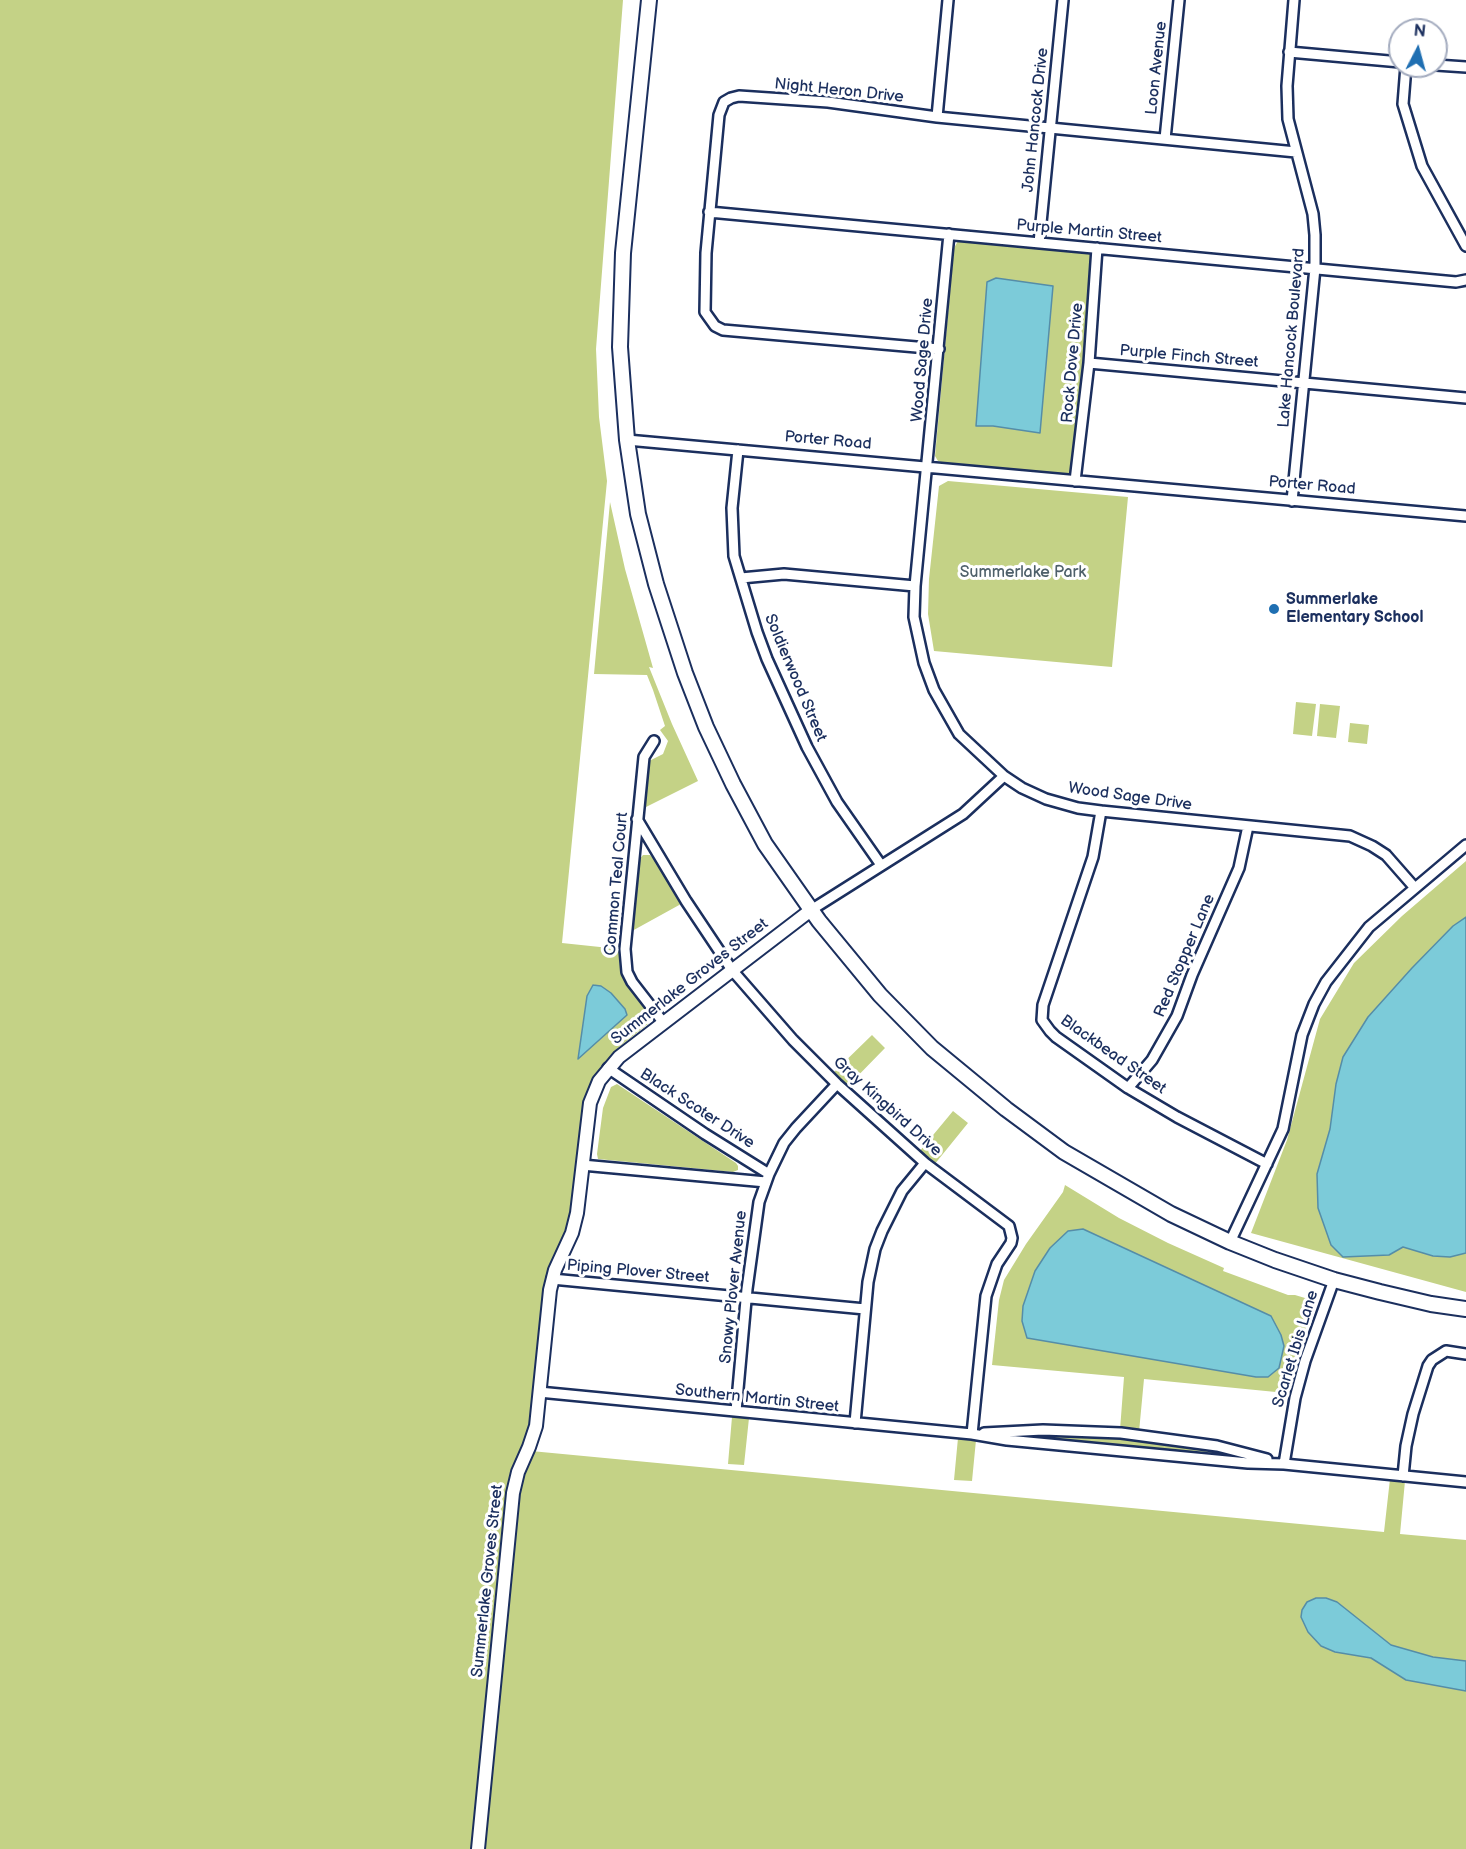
<!DOCTYPE html>
<html>
<head>
<meta charset="utf-8">
<style>
	body { margin:0 }
	#map { position:relative; width:1466px; height:1849px; overflow:hidden; background:#fff; font-family:"Balsamiq Sans",sans-serif }
	canvas { display:block }
	.north { position:absolute; left:1388px; top:18px; width:60px; height:60px; box-sizing:border-box; background:#fff; border:2px solid #a4acbf; border-radius:50%; rotate:6deg; font-size:16px; font-weight:700; line-height:24px; text-align:center; color:#1b2f5e }
	.north::after { content:''; display:block; margin:auto; width:21px; height:27px; background:#1f6fb2; clip-path:polygon(50% 0,100% 100%,50% 72%,0 100%) }
</style>
</head>
<body>
<div id="map">
<canvas width="1466" height="1849"></canvas>
<div class="north">N</div>
</div>
<script>
const ctx = document.querySelector('canvas').getContext('2d');
ctx.lineJoin = 'round';
function fill(path, color) { ctx.fillStyle = color; ctx.fill(path, 'evenodd'); }
const poly = rows => new Path2D(rows.map(r => 'M' + r).join(''));
function trace(path, color, width, dash) { ctx.strokeStyle = color; ctx.lineWidth = width; ctx.lineCap = dash ? 'butt' : 'round'; ctx.setLineDash(dash || []); ctx.stroke(path); }
function drawText(font, color, halo, rows, align = 'center') {
  ctx.font = font + ' "Balsamiq Sans",sans-serif'; ctx.lineWidth = 6; ctx.setLineDash([]); ctx.textBaseline = 'middle'; ctx.strokeStyle = halo; ctx.fillStyle = color; for (const [text, x, y, turn = 0] of rows) {
    ctx.save(); ctx.translate(x, y); ctx.rotate((+turn || 0) * Math.PI / 180); ctx.textAlign = isNaN(turn) ? turn : align; if (halo) ctx.strokeText(text, 0, 0); ctx.fillText(text, 0, 0); ctx.restore();
  }
}
const green = poly([
	[0,0,623,0,596,349,599,417,607,481,562,943,619,949,620,967,624,977,651,1016,648,1024,619,1047,605,1064,585,1103,581,1124,571,1220,561,1245,531,1451,1384,1532,1390,1479,1405,1481,1400,1534,1466,1540,1466,1849,0,1849],
	[958,241,1083,252,1088,252,1092,257,1074,467,1070,473,1061,474,943,463,938,461,935,456,954,248],
	[948,481,1128,497,1112,667,934,651,928,614,929,579,939,486],
	[610,502,625,569,653,668,649,667,672,724,698,781,644,808,649,761,663,754,668,741,660,730,665,726,653,690,647,675,594,674],
	[1296,702,1316,704,1312,736,1293,734],
	[1320,704,1340,706,1336,738,1317,736],
	[1350,723,1369,725,1367,744,1348,742],
	[643,855,650,855,655,860,681,904,632,931,638,861],
	[1466,861,1466,1292,1251,1233,1287,1140,1320,1019,1354,963,1402,916],
	[872,1035,885,1048,847,1087,832,1074],
	[617,1084,736,1163,738,1166,738,1170,733,1172,598,1159,597,1154,603,1108,611,1087],
	[953,1111,968,1123,934,1165,919,1152],
	[1065,1185,1119,1218,1168,1243,1224,1268,1223,1271,1288,1295,1295,1295,1315,1301,1295,1360,1286,1393,1144,1379,1139,1432,1120,1430,1124,1377,992,1365,999,1300,1004,1280,1026,1244,1063,1192],
	[732,1417,749,1418,744,1465,728,1464],
	[1007,1434,1125,1437,1229,1452,1250,1459,1007,1437],
	[958,1438,976,1440,972,1481,954,1480]
]);
const water = poly([
	[996,278,1053,286,1040,433,993,426,976,426,987,282,996,278],
	[1466,917,1466,1253,1450,1257,1433,1256,1403,1247,1389,1255,1343,1257,1331,1245,1318,1208,1317,1174,1330,1129,1336,1084,1343,1057,1368,1017,1412,968,1453,926,1466,917],
	[593,985,601,986,611,993,625,1009,627,1015,578,1059,587,996,593,985],
	[1083,1229,1271,1316,1281,1335,1284,1346,1279,1368,1268,1377,1256,1377,1027,1338,1022,1321,1023,1306,1035,1271,1050,1248,1068,1231,1083,1229],
	[1316,1598,1326,1598,1337,1602,1391,1645,1433,1657,1466,1661,1466,1691,1406,1680,1371,1658,1335,1652,1321,1646,1308,1632,1301,1617,1302,1610,1307,1602,1316,1598]
]);
const minor = poly([
	[1289,52,1400,62],
	[1436,65,1466,67],
	[1406,66,1403,104,1422,166,1466,246],
	[937,117,948,0],
	[1165,139,1179,0],
	[709,212,1456,282,1466,280],
	[949,234,915,586,914,617,924,663,934,690,959,734,1004,776,1022,788,1046,799,1078,808,1101,811,1350,836,1372,846,1386,855,1415,888],
	[1039,243,1063,0],
	[939,349,723,330,715,326,705,312,706,253,719,115,724,102,731,98,739,96,828,102,937,117,1296,152],
	[1089,363,1466,398],
	[627,440,1466,516],
	[738,450,732,508,734,556,757,632,767,659,807,747,837,802,881,865],
	[1075,481,1089,363,1097,248],
	[1292,501,1315,268,1315,235,1313,214,1288,119,1287,86,1294,0],
	[741,578,784,574,915,586],
	[654,741,644,757,625,949,627,972,632,982,663,1022],
	[1101,811,1093,857,1043,1005,1042,1020,1050,1031,1056,1037,1128,1088,1177,1117,1267,1164],
	[637,819,686,901,732,970,793,1040,837,1084,925,1163,1009,1226,1012,1238,1011,1243,997,1264,986,1296,972,1434],
	[811,910,963,814,1004,776],
	[608,1068,705,1134,769,1174],
	[1128,1088,1152,1060,1177,1016,1192,975,1239,868,1248,826],
	[582,1165,766,1182],
	[1230,1242,1283,1129,1302,1035,1314,1004,1326,982,1369,927,1466,845],
	[552,1279,865,1309],
	[539,1392,972,1434,1007,1440,1248,1463,1284,1464,1466,1482],
	[736,1411,747,1289,759,1202,769,1174,784,1143,796,1128,837,1084],
	[855,1423,868,1282,875,1249,882,1231,902,1191,925,1163],
	[984,1433,1043,1430,1121,1433,1217,1446,1267,1459],
	[1284,1464,1295,1398,1305,1361,1334,1280],
	[1403,1476,1406,1446,1413,1414,1428,1366,1432,1360,1446,1351,1466,1354]
]);
const tertiary = poly([
	[478,1849,513,1493,518,1472,529,1447,536,1426,550,1290,555,1270,572,1233,577,1213,590,1103,599,1081,619,1057,811,910]
]);
const secondary = poly([
	[649,0,623,253,620,347,627,440,638,514,656,584,685,673,706,727,733,784,765,844,819,921,880,995,932,1048,1006,1109,1064,1152,1171,1214,1230,1242,1275,1260,1334,1280,1380,1292,1431,1304,1466,1309]
]);
const markers = [
	[1274,609,6,"#1f6fb2"]
];
const streetNames = [
	["Loon Avenue",1157,68,-84],
	["Night Heron Drive",839,91,6],
	["John Hancock Drive",1036,120,-84],
	["Purple Martin Street",1089,232,5],
	["Lake Hancock Boulevard",1292,338,-85],
	["Purple Finch Street",1189,357,5],
	["Wood Sage Drive",923,360,-85],
	["Rock Dove Drive",1073,363,-85],
	["Porter Road",828,441,5],
	["Porter Road",1312,486,5],
	["Soldierwood Street",795,678,67],
	["Wood Sage Drive",1130,797,8],
	["Common Teal Court",617,884,-85],
	["Red Stopper Lane",1185,956,-67],
	["Summerlake Groves Street",690,982,-38],
	["Blackbead Street",1113,1055,35],
	["Gray Kingbird Drive",887,1107,42],
	["Black Scoter Drive",697,1109,33],
	["Piping Plover Street",638,1272,5],
	["Snowy Plover Avenue",734,1287,-84],
	["Scarlet Ibis Lane",1296,1349,-73],
	["Southern Martin Street",757,1399,6],
	["Summerlake Groves Street",488,1581,-84]
];
const parkNames = [
	["Summerlake Park",1023,573]
];
const poiNames = [
	["Summerlake",1286,600],
	["Elementary School",1286,618]
];
fill(green, '#c4d286');
fill(water, '#7ccbd9');
trace(water, '#558da8', 1.5);
trace(minor, '#1b2f5e', 14);
trace(tertiary, '#1b2f5e', 16);
trace(secondary, '#1b2f5e', 18);
trace(minor, '#fff', 9);
trace(tertiary, '#fff', 12);
trace(secondary, '#fff', 14);
for (const [x, y, r, color] of markers) { const dot = new Path2D(); dot.arc(x, y, r, 0, 2 * Math.PI); ctx.fillStyle = color; ctx.fill(dot); trace(dot, '#fff', 2); }
drawText('16px', '#1b2f5e', '#fff', streetNames);
drawText('16px', '#4e606a', '#fff', parkNames);
drawText('bold 16px', '#1b2f5e', '#fff', poiNames, 'left');
</script>
</body>
</html>
